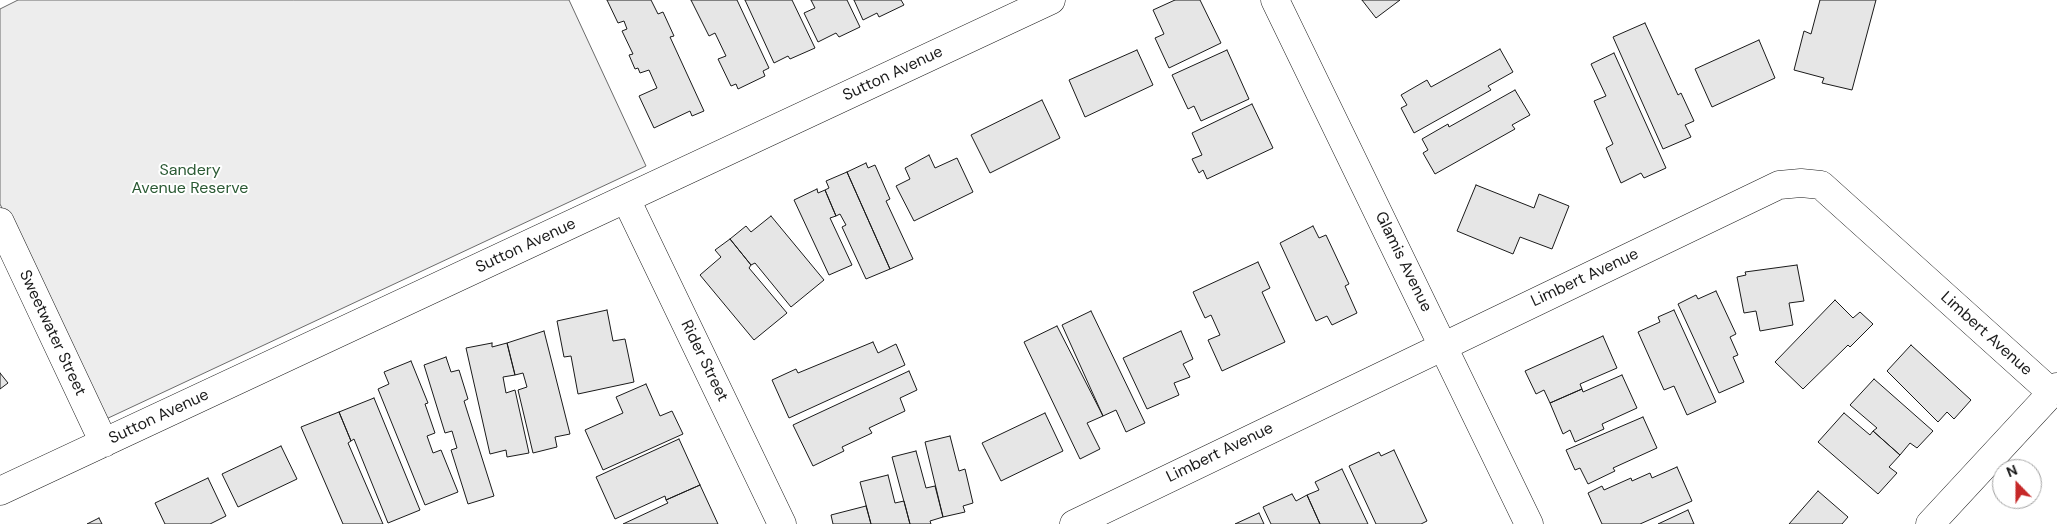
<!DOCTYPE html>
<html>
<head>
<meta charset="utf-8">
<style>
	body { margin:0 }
	#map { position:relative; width:2057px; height:524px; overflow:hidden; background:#fff; font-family:"DM Sans",sans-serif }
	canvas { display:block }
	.north { position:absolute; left:1992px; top:459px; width:50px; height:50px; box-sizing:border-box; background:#fff; border:1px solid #a3a3a3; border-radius:50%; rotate:338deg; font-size:14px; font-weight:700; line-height:20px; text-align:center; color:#1a1a1a }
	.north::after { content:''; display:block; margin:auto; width:18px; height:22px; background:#c62828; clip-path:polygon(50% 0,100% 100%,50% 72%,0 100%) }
</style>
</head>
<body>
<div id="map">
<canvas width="2057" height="524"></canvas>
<div class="north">N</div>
</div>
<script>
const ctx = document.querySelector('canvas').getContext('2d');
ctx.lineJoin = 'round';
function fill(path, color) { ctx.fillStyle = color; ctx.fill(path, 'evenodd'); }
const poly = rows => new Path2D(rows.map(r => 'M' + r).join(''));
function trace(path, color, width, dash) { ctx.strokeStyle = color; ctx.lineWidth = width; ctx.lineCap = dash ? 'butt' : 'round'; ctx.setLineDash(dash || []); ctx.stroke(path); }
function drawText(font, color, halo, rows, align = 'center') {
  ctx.font = font + ' "DM Sans",sans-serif'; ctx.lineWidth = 4; ctx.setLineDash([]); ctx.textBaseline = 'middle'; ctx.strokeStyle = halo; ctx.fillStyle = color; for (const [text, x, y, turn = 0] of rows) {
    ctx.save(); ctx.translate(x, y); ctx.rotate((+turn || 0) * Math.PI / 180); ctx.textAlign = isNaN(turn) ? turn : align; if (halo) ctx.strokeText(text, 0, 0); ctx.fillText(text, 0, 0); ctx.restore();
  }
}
const built = poly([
	[18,0,569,0,646,166,104,420,0,204,0,9,18,0]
]);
const building = poly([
	[607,0,651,0,658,14,663,12,674,36,670,37,704,111,692,116,690,111,654,128,639,96,657,88,649,70,640,73,638,68,635,69,629,55,633,54,622,31,627,29,624,21,618,23,607,0],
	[691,0,737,0,769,68,763,71,765,76,738,89,736,84,731,86,718,59,726,56,715,33,709,36,691,0],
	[745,0,792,0,815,48,790,59,788,56,774,63,745,0],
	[811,0,847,0,860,27,839,37,836,33,818,42,804,13,815,8,811,0],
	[854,0,901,0,904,5,879,17,877,13,863,20,854,0],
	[1175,0,1200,0,1221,43,1169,68,1155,38,1164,34,1153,10,1175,0],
	[1362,0,1400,0,1376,18,1362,0],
	[1820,0,1876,0,1852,90,1822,83,1824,78,1794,70,1804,31,1811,34,1820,0],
	[1645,23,1678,95,1681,93,1694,121,1685,125,1691,137,1663,149,1613,37,1645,23],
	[1759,40,1775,78,1712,107,1695,69,1759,40],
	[1500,49,1513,72,1488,86,1491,90,1414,133,1401,108,1407,105,1401,95,1427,80,1431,87,1500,49],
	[1137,50,1153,85,1085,117,1069,80,1137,50],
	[1227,50,1249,99,1201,121,1194,106,1188,109,1172,75,1227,50],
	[1614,53,1666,168,1644,178,1641,173,1621,183,1606,148,1613,144,1594,101,1606,96,1591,64,1614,53],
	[1515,90,1530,115,1512,125,1515,129,1435,174,1423,153,1428,150,1422,139,1448,124,1449,127,1515,90],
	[1042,100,1060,138,990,173,971,135,1042,100],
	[1252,104,1273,148,1207,179,1203,170,1199,173,1192,159,1202,155,1192,133,1252,104],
	[929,155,935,168,957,158,973,192,914,221,896,186,910,179,905,168,929,155],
	[866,163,868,168,875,165,890,199,886,201,913,259,890,269,847,172,866,163],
	[847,172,890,269,866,279,842,227,846,225,840,214,836,216,825,190,829,188,826,181,847,172],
	[1476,185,1534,208,1539,194,1569,206,1552,249,1520,237,1513,254,1457,231,1476,185],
	[817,189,818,193,825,190,836,216,830,218,852,265,829,275,794,200,817,189],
	[771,216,824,280,791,307,755,263,751,265,730,239,746,226,751,232,771,216],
	[1313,226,1319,238,1326,235,1349,284,1345,286,1357,313,1332,325,1327,316,1316,321,1280,243,1313,226],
	[730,239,751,265,749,268,787,313,754,340,700,275,721,257,715,250,730,239],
	[1258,262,1270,288,1262,292,1285,342,1222,371,1208,340,1220,335,1211,315,1205,318,1193,292,1258,262],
	[1797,265,1804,301,1789,303,1793,325,1760,331,1756,311,1744,313,1737,277,1746,275,1745,272,1797,265],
	[1716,291,1736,334,1730,337,1738,355,1733,357,1744,382,1719,393,1678,304,1696,295,1698,299,1716,291],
	[1835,300,1853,318,1860,312,1873,324,1850,347,1848,345,1803,389,1775,362,1835,300],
	[607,310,613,341,625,339,634,382,578,394,571,356,564,357,557,321,607,310],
	[1674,310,1716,402,1687,415,1674,386,1664,390,1638,332,1660,322,1658,317,1674,310],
	[1091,311,1145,423,1126,432,1116,410,1103,416,1062,325,1091,311],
	[1057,326,1103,416,1087,423,1100,449,1080,459,1024,342,1057,326],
	[544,331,570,434,555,437,557,447,533,453,518,390,527,387,523,373,515,375,507,343,544,331],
	[1181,331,1193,359,1183,364,1190,377,1174,383,1179,395,1147,409,1123,358,1181,331],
	[1603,336,1617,368,1580,384,1582,389,1550,403,1544,390,1536,394,1525,371,1603,336],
	[873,342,878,353,896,344,905,365,789,418,772,380,796,369,798,373,873,342],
	[492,343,492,347,507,343,515,375,503,377,506,393,515,390,529,453,507,457,506,450,490,454,466,348,492,343],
	[1911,345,1971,400,1954,419,1947,412,1938,422,1887,371,1911,345],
	[446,357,451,372,459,370,468,399,464,401,494,496,468,504,451,450,457,448,452,431,445,433,424,365,446,357],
	[411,361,428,403,425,404,435,433,427,436,433,453,441,450,458,492,425,505,378,389,389,384,384,372,411,361],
	[909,371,917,390,900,398,905,411,869,428,872,433,842,447,844,451,813,466,793,425,909,371],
	[0,373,8,383,0,389,0,373],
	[1622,375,1637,408,1602,424,1604,429,1575,442,1570,430,1563,434,1550,403,1582,389,1583,392,1622,375],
	[1874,379,1933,431,1917,448,1910,443,1900,455,1873,431,1877,428,1850,405,1874,379],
	[646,384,660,416,672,411,683,434,603,470,585,430,623,413,616,397,646,384],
	[374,398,420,510,388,523,354,439,351,441,339,412,374,398],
	[339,412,351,441,348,443,383,524,343,524,301,427,339,412],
	[1045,413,1063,451,1001,481,982,443,1045,413],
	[1844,413,1870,435,1873,431,1900,455,1889,467,1897,473,1878,494,1818,442,1844,413],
	[1643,417,1657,448,1613,468,1615,471,1588,484,1580,468,1575,470,1566,450,1643,417],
	[950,436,959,471,965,469,973,503,963,506,965,512,943,517,925,442,950,436],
	[679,439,700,485,666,500,665,496,615,519,596,477,679,439],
	[281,446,297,479,238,507,222,474,281,446],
	[1394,450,1427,521,1421,524,1376,524,1349,466,1379,452,1381,456,1394,450],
	[916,451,926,488,935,486,943,517,930,521,931,524,910,524,892,457,916,451],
	[1677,467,1692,501,1640,524,1602,524,1588,493,1602,486,1604,490,1631,478,1632,481,1650,473,1652,478,1677,467],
	[1342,469,1368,524,1320,524,1307,495,1319,490,1315,482,1342,469],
	[888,475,895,503,904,501,910,524,871,524,860,482,888,475],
	[208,478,226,516,210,524,165,524,155,503,208,478],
	[700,485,718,524,623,524,668,503,666,500,700,485],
	[1818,491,1848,517,1842,524,1789,524,1818,491],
	[1292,494,1296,501,1307,495,1320,524,1271,524,1263,507,1292,494],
	[866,506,871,524,833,524,831,515,866,506],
	[1688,510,1694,524,1658,524,1688,510],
	[1259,513,1264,524,1235,524,1259,513],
	[99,518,102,524,87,524,99,518]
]);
const minor = poly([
	[1275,0,1529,524],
	[626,199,782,524],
	[0,222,104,443],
	[0,491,1051,0],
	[1074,524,1779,185,1801,183,1821,185,2051,392],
	[1930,524,2057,387]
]);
const streetNames = [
	["Sutton Avenue",893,74,-25],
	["Sutton Avenue",526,246,-25],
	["Glamis Avenue",1403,262,64],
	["Limbert Avenue",1585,278,-25],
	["Sweetwater Street",52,333,65],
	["Limbert Avenue",1986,334,42],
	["Rider Street",704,361,64],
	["Sutton Avenue",159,417,-25],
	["Limbert Avenue",1220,453,-26]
];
const parkNames = [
	["Sandery",190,171],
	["Avenue Reserve",190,189]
];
fill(built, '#ededed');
trace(built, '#6a6a6a', 1);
fill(building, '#e6e6e6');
trace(building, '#1a1a1a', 1);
trace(minor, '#1a1a1a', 29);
trace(minor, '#fff', 28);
drawText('16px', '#1a1a1a', '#fff', streetNames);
drawText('16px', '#2b5a34', '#fff', parkNames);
</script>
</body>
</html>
